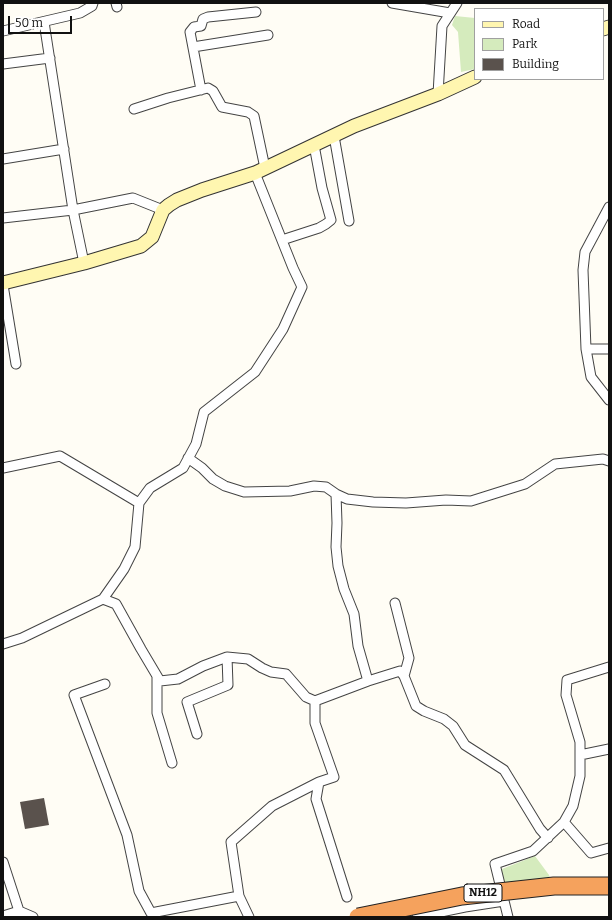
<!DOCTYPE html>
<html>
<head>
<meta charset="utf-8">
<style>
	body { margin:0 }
	#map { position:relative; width:612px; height:920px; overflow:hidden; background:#fffdf5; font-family:Bitter,serif }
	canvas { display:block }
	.frame { position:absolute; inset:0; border:4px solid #111; pointer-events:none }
	.legend { position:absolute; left:474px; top:8px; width:130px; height:72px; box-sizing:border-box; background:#fff; border:1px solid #a0a0a0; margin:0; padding:5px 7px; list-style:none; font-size:12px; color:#111 }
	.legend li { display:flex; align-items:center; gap:8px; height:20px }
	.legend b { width:20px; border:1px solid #a0a0a0 }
	.scale { position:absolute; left:8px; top:16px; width:64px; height:18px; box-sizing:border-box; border:2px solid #111; border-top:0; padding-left:5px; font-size:12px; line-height:14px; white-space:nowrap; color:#111; -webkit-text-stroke:3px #fff; paint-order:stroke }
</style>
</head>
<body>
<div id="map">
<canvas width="612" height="920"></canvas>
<div class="frame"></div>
<ul class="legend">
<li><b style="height:5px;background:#fff6b0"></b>Road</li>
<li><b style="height:11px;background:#d5ebbd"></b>Park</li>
<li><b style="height:11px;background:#5a524d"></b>Building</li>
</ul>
<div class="scale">50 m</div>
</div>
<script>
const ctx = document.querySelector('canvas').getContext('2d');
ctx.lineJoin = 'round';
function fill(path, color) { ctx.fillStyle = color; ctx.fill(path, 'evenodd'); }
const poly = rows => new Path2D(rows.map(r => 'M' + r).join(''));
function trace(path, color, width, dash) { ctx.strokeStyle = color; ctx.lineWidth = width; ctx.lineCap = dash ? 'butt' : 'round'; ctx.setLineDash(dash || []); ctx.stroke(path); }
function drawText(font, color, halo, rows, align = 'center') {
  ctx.font = font + ' Bitter,serif'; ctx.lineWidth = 4; ctx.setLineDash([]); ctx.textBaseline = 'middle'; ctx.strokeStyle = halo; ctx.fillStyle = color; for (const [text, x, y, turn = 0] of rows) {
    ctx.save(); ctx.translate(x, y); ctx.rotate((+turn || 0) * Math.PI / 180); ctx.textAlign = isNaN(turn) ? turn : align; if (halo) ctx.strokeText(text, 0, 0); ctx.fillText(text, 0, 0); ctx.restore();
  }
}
const green = poly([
	[455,16,475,18,475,69,461,72,458,32,452,25],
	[535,856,549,875,552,885,504,889,502,879,502,869]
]);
const building = poly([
	[44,798,49,825,25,829,20,802]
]);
const street = poly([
	[116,3,117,7],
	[392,3,450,13],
	[44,22,73,210,84,263],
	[3,31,80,13,92,6,93,3],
	[193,47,268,35],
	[3,64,50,58],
	[201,90,190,32,194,27,201,26,203,19,208,17,256,12],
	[438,94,442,26,457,3],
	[134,109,168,98,208,88,213,91,222,107,248,112,254,116,265,168],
	[334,136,349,221],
	[3,159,64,149],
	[609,207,585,252,583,270,586,349,591,377,609,400],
	[3,218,73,210,133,198,163,210],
	[282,240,319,228,326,224,331,220,322,188,314,145],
	[3,285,16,364],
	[586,349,609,349],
	[188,458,202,468,213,479,225,486,244,492,290,491,314,486,326,487,336,494,337,523,336,547,338,566,344,589,354,614,358,646,368,681],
	[3,468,60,456,139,503],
	[336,494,347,499,373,502,406,503,446,500,471,501,525,484,555,464,603,459,609,461],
	[103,599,116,604,141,649,160,681,178,679,203,666,227,657,248,659,262,668,271,672,286,674,306,697,315,701,368,681,400,671,404,676,416,706,424,711,444,719,453,726,465,745,504,770,540,829,548,838],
	[395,603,409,658,404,676],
	[3,644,22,638,103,599,124,569,135,547,139,503,150,488,183,468,196,444,204,412,255,372,283,329,302,287,293,268,255,173],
	[157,677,157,713,172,763],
	[105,684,74,695,127,835,139,891,151,913,239,896],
	[315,701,315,723,334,777,319,782,316,799,347,897],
	[197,734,187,702,228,685,227,657],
	[580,755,609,749],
	[564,822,591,853,609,848],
	[3,862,19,911,3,916],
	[19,911,33,917],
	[249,917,239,896,231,842,272,806,319,782],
	[417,917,465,907,504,901],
	[508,917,495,864,533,851,564,822,573,806,580,776,580,742,566,695,567,680,609,667]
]);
const secondary = poly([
	[603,29,609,27],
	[3,283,84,263,141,246,152,237,163,210,169,205,177,200,202,190,255,173,354,126,438,94,475,77]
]);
const highwayBridge = poly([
	[358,917,462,896,554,886,609,886]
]);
const shields = [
	[483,893,38]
];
const shieldNames = [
	["NH12",483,893]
];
fill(green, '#d5ebbd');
fill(building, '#5a524d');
trace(street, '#444', 11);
trace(secondary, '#333', 15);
trace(street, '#fff', 9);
trace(secondary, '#fff6b0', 13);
trace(highwayBridge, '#222', 19, []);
trace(highwayBridge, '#f5a25d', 17);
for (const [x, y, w] of shields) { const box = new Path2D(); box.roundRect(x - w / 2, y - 9, w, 18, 3); ctx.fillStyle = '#fff'; ctx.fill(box); trace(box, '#111', 1); }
drawText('bold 11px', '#111', null, shieldNames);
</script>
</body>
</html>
